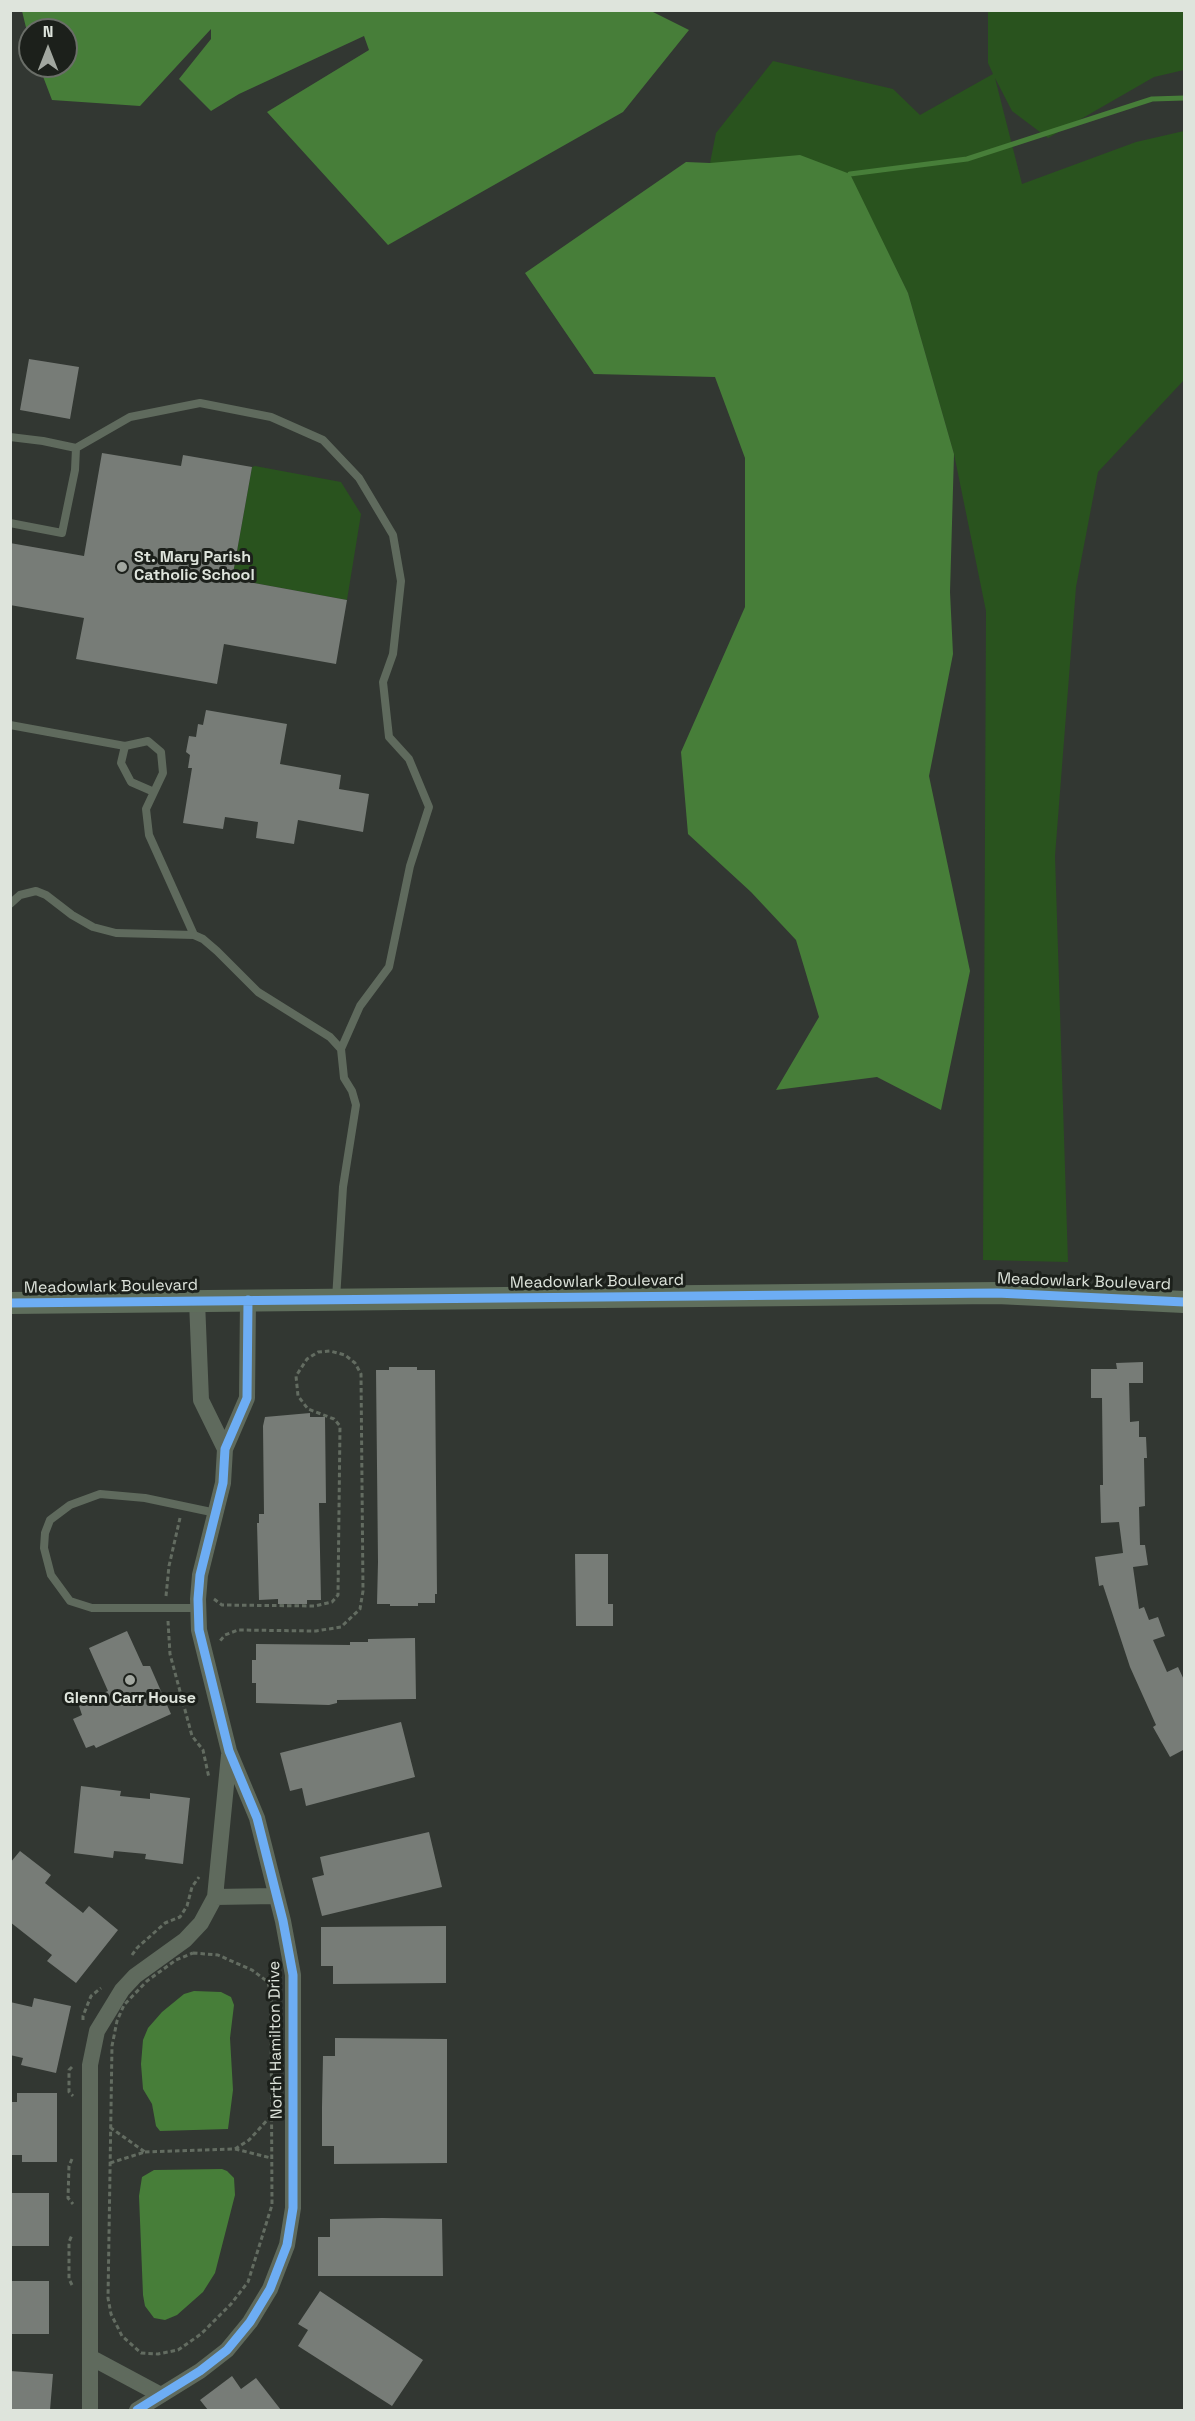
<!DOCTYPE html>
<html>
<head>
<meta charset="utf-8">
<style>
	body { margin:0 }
	#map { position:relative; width:1195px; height:2421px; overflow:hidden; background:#323732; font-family:"Space Grotesk",sans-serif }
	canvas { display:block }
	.frame { position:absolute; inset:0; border:12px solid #dee4dc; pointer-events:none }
	.north { position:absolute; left:18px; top:18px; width:60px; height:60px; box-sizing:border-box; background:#1c201b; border:2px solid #6a6e68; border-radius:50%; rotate:0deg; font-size:16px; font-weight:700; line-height:24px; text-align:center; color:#dee4dc }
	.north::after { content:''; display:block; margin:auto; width:21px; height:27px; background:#a2a7a0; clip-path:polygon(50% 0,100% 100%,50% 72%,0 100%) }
</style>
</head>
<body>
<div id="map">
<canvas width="1195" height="2421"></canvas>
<div class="frame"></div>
<div class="north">N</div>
</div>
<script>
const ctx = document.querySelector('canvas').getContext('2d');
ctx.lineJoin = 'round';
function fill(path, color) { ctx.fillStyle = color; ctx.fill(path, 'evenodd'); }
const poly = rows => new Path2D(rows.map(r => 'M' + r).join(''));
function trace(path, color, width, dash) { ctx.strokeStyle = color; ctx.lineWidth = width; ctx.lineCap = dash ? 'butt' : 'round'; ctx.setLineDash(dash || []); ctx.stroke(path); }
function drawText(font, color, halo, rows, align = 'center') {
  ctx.font = font + ' "Space Grotesk",sans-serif'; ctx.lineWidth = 6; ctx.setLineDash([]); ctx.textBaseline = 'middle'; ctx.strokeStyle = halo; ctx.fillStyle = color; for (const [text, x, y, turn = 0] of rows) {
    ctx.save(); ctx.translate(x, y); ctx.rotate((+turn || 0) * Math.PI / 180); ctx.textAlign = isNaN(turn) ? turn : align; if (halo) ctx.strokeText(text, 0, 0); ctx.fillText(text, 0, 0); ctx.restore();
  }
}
const green = poly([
	[988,11,1184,11,1184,70,1154,77,1048,138,1012,111,995,78,1022,184,1136,142,1184,131,1184,380,1098,472,1076,587,1055,856,1068,1262,983,1260,986,611,954,454,908,293,851,178,710,163,716,133,773,61,893,89,920,115,993,74,988,63],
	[255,466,341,482,361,514,347,600,232,579,252,467]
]);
const water = poly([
	[649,10,689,30,623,112,388,245,267,112,369,50,364,36,239,94,211,111,179,79,211,39,211,29,140,106,52,100,39,66,66,66,66,30,30,30,30,44,22,11],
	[800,155,850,174,908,293,954,454,950,592,953,654,929,776,970,971,941,1110,877,1077,776,1090,819,1017,796,940,751,892,688,834,681,752,745,607,745,458,715,377,594,374,525,273,686,162,710,163],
	[194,1991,221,1992,231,1997,234,2005,230,2038,233,2090,228,2129,160,2131,156,2126,152,2104,143,2089,141,2064,143,2040,148,2028,162,2012,184,1994],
	[222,2169,227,2171,234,2178,235,2195,215,2273,203,2292,177,2315,165,2320,154,2318,145,2306,143,2295,139,2196,142,2177,154,2170]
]);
const stream = poly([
	[850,174,967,159,1152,99,1184,98]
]);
const building = poly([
	[29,359,79,367,70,419,20,410],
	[102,453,181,466,183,455,252,467,232,579,347,600,336,664,224,644,217,684,76,659,84,618,10,605,10,543,84,556],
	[206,710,287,724,280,764,341,775,339,789,369,794,363,832,298,820,294,844,256,838,258,822,225,817,223,829,183,823,192,768,188,768,190,755,186,752,189,736,196,737,198,724,203,725],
	[1143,1362,1143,1383,1129,1383,1130,1422,1139,1421,1139,1437,1146,1437,1147,1458,1144,1458,1145,1506,1139,1507,1140,1545,1145,1545,1148,1565,1133,1567,1139,1609,1144,1607,1149,1620,1158,1617,1165,1636,1153,1640,1167,1672,1178,1667,1185,1682,1185,1749,1170,1757,1153,1727,1156,1725,1130,1667,1103,1585,1099,1586,1095,1557,1123,1553,1119,1522,1101,1523,1100,1485,1103,1485,1102,1398,1091,1398,1091,1369,1117,1369,1116,1363],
	[389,1367,417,1367,417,1370,435,1370,437,1594,435,1594,435,1603,418,1603,418,1606,390,1606,390,1604,377,1604,378,1562,376,1370,389,1370],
	[310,1413,310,1417,325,1417,326,1503,319,1503,321,1600,307,1600,307,1604,278,1604,278,1599,259,1600,257,1523,259,1523,259,1514,264,1514,263,1426,265,1417],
	[575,1554,608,1554,608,1604,613,1604,613,1626,576,1626],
	[127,1631,143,1666,150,1666,171,1714,96,1748,94,1745,86,1748,73,1719,82,1715,78,1703,108,1691,89,1648],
	[415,1638,416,1699,337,1700,337,1703,329,1705,256,1703,256,1683,252,1683,252,1660,256,1660,256,1644,350,1645,350,1642,368,1642,368,1639],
	[401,1722,415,1777,306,1806,302,1788,290,1791,280,1753],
	[81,1786,121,1791,120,1796,150,1799,150,1793,190,1798,183,1864,145,1859,146,1854,114,1851,113,1858,74,1853],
	[429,1832,442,1887,322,1916,312,1878,324,1875,320,1857],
	[20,1851,51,1875,45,1883,83,1913,89,1906,118,1930,76,1983,47,1961,52,1955,10,1922,10,1863],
	[446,1926,446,1983,333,1984,333,1966,321,1966,321,1927],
	[34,1998,71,2006,56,2073,21,2065,23,2058,10,2055,10,2002,32,2007],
	[335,2038,447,2039,447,2163,334,2164,334,2146,322,2146,322,2107,323,2056,335,2056],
	[17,2093,57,2093,57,2162,22,2162,22,2155,10,2155,10,2102,17,2102],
	[10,2193,49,2193,49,2246,10,2246],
	[382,2218,442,2219,443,2276,318,2276,318,2237,330,2237,330,2219],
	[10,2281,49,2281,49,2334,10,2334],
	[320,2291,423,2360,392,2406,298,2346,308,2330,298,2324],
	[10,2371,53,2374,50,2410,10,2410],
	[232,2376,241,2389,256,2378,281,2410,208,2410,200,2400]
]);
const path = poly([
	[166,1596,169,1566,180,1518],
	[214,1599,222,1605,315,1606,332,1602,338,1595,340,1426,334,1419,308,1409,298,1396,296,1376,307,1359,318,1352,330,1351,345,1355,355,1363,361,1374,363,1591,360,1609,341,1627,316,1631,238,1630,225,1635,220,1641],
	[168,1621,170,1654,192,1736,203,1750,209,1778],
	[193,1953,218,1955,252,1970,268,1982,271,1996,272,2205,248,2282,231,2304,201,2334,178,2350,158,2354,141,2353,122,2336,111,2314,108,2298,112,2046,117,2021,124,2005,147,1981,176,1960,193,1953],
	[132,1955,137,1948,165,1923,180,1917,187,1906,192,1887,199,1877],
	[83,2020,83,2016,91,1996,101,1988],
	[72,2067,69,2070,69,2092,73,2096],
	[235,2149,271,2158],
	[145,2152,235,2149,249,2140,271,2116],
	[72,2159,69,2166,68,2198,73,2204],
	[110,2163,145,2152,111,2128],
	[72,2285,69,2279,69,2242,72,2235]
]);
const lane = poly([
	[10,437,43,441,76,448,75,470,62,533,10,523],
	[76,448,130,417,200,403,271,417,323,440,359,478,393,535,401,581,393,654,383,682,389,737,409,759,429,807,410,866,389,967,360,1006,341,1049],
	[10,725,125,746,121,763,131,782,154,792,146,809,149,835,194,935],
	[125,746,148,741,161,752,163,773,154,792],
	[10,904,20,895,36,891,46,895,72,915,93,927,116,933,194,935,203,939,217,951,258,992,330,1037,341,1049,344,1078,352,1091,356,1105,343,1187,336,1299],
	[198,1608,92,1608,70,1601,51,1575,44,1548,45,1533,50,1520,70,1505,100,1494,145,1498,216,1513]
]);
const street = poly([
	[197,1301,201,1400,225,1449],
	[215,1897,276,1896],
	[90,2357,161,2395],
	[90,2410,90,2065,97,2031,122,1990,135,1976,185,1940,201,1923,215,1897,229,1755],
	[137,2410,200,2371,227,2350,250,2322,270,2289,287,2245,293,2208,293,1975,283,1921,257,1818,229,1751,199,1630,198,1599,200,1575,223,1483,225,1449,247,1398,248,1300]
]);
const secondary = poly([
	[10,1303,997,1293,1184,1302]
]);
const cycleway = poly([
	[10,1303,997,1293,1184,1302],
	[137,2410,200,2371,227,2350,250,2322,270,2289,287,2245,293,2208,293,1975,283,1921,257,1818,229,1751,199,1630,198,1599,200,1575,223,1483,225,1449,247,1398,248,1300]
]);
const markers = [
	[122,567,6,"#a2a7a0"],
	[130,1680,6,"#a2a7a0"]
];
const poiNames = [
	["St. Mary Parish",134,558],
	["Catholic School",134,576],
	["Glenn Carr House",130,1699,"center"]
];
const streetNames = [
	["Meadowlark Boulevard",597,1282,-1],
	["Meadowlark Boulevard",1084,1282,2],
	["Meadowlark Boulevard",111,1287,-1],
	["North Hamilton Drive",276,2040,-91]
];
fill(green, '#29531e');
fill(water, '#477e39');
trace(stream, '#477e39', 5);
fill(building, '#777c77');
trace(path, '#636c61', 3, [4.5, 3]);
trace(lane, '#5f6a5d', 8);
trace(street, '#5f6a5d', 16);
trace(secondary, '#5f6e5c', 22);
trace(cycleway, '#6dadf4', 9);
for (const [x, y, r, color] of markers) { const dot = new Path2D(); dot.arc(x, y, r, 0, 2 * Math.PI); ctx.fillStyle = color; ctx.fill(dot); trace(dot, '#1c201b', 2); }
drawText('bold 16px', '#dee4dc', '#1c201b', poiNames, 'left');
drawText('16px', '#dee4dc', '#1c201b', streetNames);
</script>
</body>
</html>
